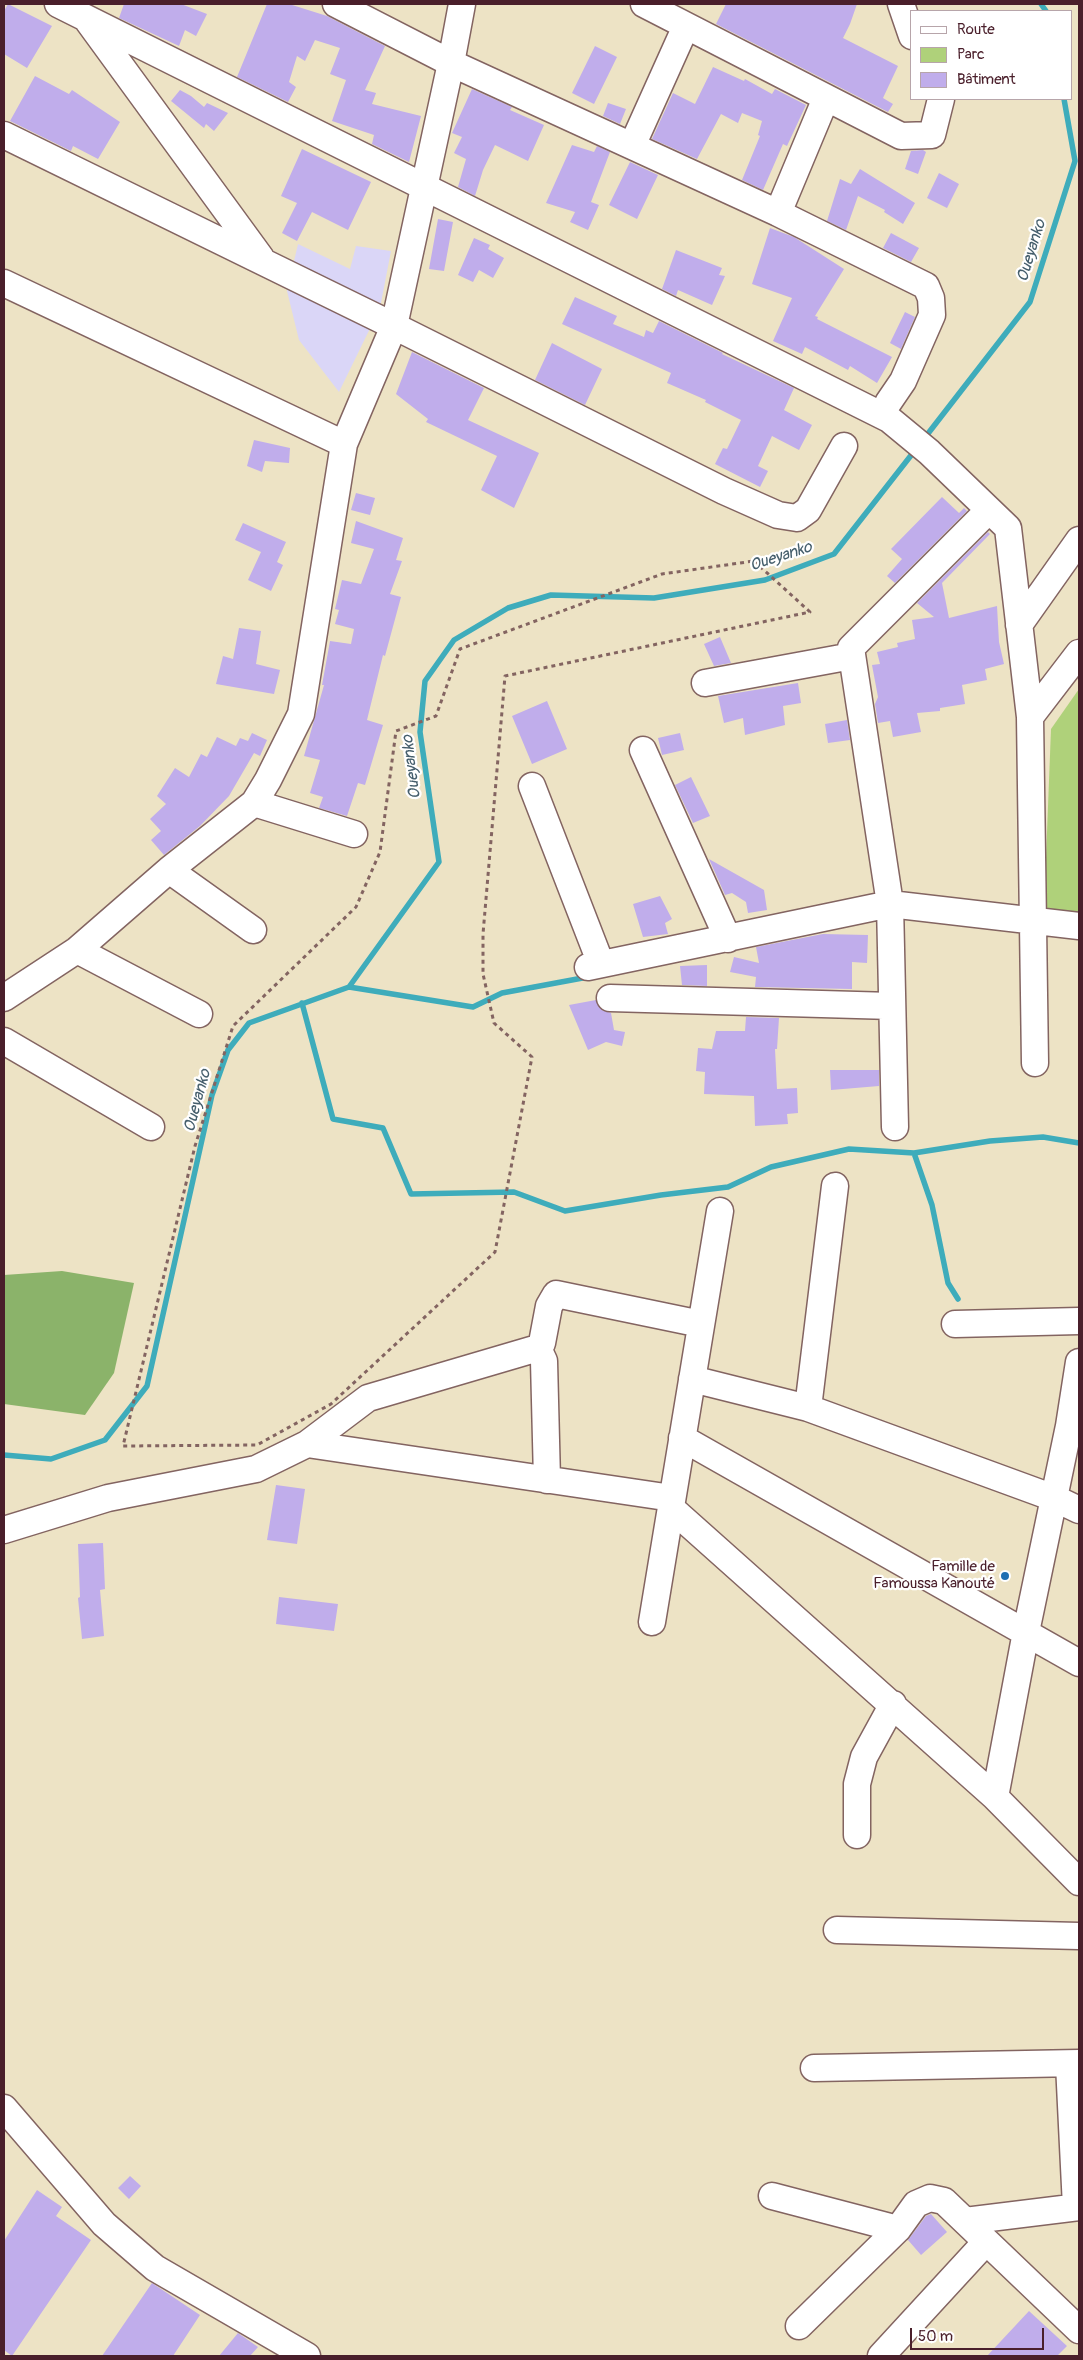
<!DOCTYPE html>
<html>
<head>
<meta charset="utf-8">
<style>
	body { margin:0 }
	#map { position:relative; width:1083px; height:2360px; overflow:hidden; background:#ede3c5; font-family:Pangolin,sans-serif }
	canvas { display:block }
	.frame { position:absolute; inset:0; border:5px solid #4a1f2b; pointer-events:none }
	.legend { position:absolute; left:910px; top:10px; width:162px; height:90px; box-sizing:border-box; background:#fff; border:1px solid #b7a5aa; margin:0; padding:6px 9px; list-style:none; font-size:15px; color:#4a1f2b }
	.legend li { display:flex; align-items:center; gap:10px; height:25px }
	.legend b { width:25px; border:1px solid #b7a5aa }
	.scale { position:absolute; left:910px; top:2328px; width:134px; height:22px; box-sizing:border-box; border:2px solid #4a1f2b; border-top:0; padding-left:6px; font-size:15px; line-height:18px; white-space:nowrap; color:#4a1f2b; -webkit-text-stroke:4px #fff; paint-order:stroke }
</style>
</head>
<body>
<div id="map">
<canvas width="1083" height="2360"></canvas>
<div class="frame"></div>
<ul class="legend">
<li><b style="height:6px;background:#fff"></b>Route</li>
<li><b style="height:14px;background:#afd17a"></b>Parc</li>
<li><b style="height:14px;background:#c0adeb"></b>Bâtiment</li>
</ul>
<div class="scale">50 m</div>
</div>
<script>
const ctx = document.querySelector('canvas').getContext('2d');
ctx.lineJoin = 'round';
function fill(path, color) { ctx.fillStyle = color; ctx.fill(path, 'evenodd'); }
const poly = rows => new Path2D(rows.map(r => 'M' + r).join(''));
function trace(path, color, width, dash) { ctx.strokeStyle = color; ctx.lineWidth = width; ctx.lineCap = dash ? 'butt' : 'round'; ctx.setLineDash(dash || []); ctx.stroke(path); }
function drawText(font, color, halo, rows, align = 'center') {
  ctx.font = font + ' Pangolin,sans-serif'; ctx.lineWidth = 4.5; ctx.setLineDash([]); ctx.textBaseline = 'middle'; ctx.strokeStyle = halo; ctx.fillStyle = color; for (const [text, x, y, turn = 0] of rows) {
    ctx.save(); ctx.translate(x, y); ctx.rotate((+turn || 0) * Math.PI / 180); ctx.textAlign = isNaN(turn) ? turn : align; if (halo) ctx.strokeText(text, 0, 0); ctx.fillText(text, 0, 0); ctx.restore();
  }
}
const built = poly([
	[298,244,350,269,356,246,391,251,380,308,339,392,299,340,287,291]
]);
const green = poly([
	[1079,689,1079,914,1044,910,1051,729]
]);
const forest = poly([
	[62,1271,134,1283,114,1373,85,1415,4,1404,4,1275]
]);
const stream = poly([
	[1041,4,1046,11],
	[923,440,1030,302,1075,161,1064,99],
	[349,987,473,1007,502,993,588,977],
	[302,1003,333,1119,383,1128,411,1194,514,1192,565,1211,661,1195,728,1187,771,1167,849,1149,914,1153,990,1141,1043,1137,1079,1143],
	[914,1153,932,1205,948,1283,958,1299],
	[4,1455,51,1459,105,1440,147,1386,212,1095,228,1050,249,1023,349,987,439,862,420,732,425,681,454,640,508,608,551,595,654,598,765,580,834,554,916,449]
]);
const building = poly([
	[8,4,52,26,27,68,4,54,4,11],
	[124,4,181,4,207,14,196,36,185,30,179,46,119,18],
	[267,4,289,4,327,16,385,46,365,90,376,93,372,104,421,116,409,162,372,144,374,135,332,121,346,80,330,74,340,48,315,40,305,61,297,56,289,82,296,87,288,102,237,77],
	[726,4,857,4,850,24,843,38,898,66,883,98,893,104,888,112,716,24],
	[595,46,617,57,594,104,572,93],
	[713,67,744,81,745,79,772,94,775,89,806,105,787,146,783,144,763,190,742,180,760,136,758,135,762,121,742,113,738,123,721,114,697,159,652,139,673,93,695,104],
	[35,76,69,94,72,90,120,122,98,159,73,146,71,151,10,121],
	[472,89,512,107,510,110,544,125,528,161,495,145,483,170,475,196,458,187,466,159,454,153,462,137,452,133],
	[180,90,191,96,204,107,207,103,228,113,214,131,206,124,204,128,171,101],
	[608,103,626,109,620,124,603,116],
	[572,145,594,152,597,146,610,152,591,202,599,205,588,230,570,222,575,212,546,203],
	[302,149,371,182,348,230,312,212,297,241,282,233,297,203,281,196],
	[923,150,926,152,918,174,905,169,911,151],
	[630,162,658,175,637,219,609,205],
	[860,169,915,203,903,224,884,212,885,210,858,196,846,230,827,221,840,179,851,184],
	[939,173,959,184,947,208,927,198],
	[438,219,453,222,444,271,429,269],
	[770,228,794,237,844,269,815,316,818,317,817,319,892,357,877,383,850,366,848,370,805,347,802,354,773,341,792,298,752,284],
	[891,233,919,248,911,262,883,248],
	[474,238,490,245,488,249,504,258,493,278,479,270,473,282,458,275],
	[676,250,722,268,719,275,725,276,712,305,678,290,676,296,662,289],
	[575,297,617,316,613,324,644,337,646,330,653,333,659,321,723,353,722,354,794,388,784,410,812,425,799,450,772,436,758,466,768,471,760,487,715,464,723,448,727,449,741,420,705,402,706,400,667,383,671,373,562,324],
	[905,312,915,317,901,349,890,343],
	[552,343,602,369,585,405,535,380],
	[412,352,484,388,468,420,539,453,514,508,481,490,497,456,426,422,428,419,396,394],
	[254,440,290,448,289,463,265,461,262,472,247,466],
	[356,493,375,498,370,515,351,510],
	[942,497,959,513,964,508,967,511,895,583,887,576,902,559,891,549],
	[356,521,403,538,396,560,402,561,390,594,401,597,385,656,383,655,367,720,383,725,365,785,358,783,347,816,319,808,323,797,310,793,320,760,304,756,324,685,322,685,330,641,351,644,354,629,335,624,339,610,335,609,342,580,361,584,374,549,351,543],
	[243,523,286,542,277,562,283,565,271,591,248,580,261,552,235,540],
	[988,532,990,534,942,583,949,618,997,606,999,642,1004,664,985,669,987,680,962,685,965,704,940,708,940,711,917,713,921,732,893,737,890,721,878,723,875,704,878,697,872,665,880,664,877,652,898,647,897,643,915,639,912,620,934,617,917,603],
	[239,628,261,631,256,664,280,670,274,694,216,684,223,656,233,659],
	[720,637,731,663,714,666,704,644],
	[798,683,801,703,783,706,785,725,745,735,743,718,724,723,718,696],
	[547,701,567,749,532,764,512,716],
	[847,720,850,740,828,743,825,724],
	[252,733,267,740,260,756,254,753,229,796,200,826,164,855,151,840,161,831,150,819,166,804,157,796,175,768,189,777,201,754,207,757,217,737,236,746,240,738,248,741],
	[680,733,684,750,662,755,658,738],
	[691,777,710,816,693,823,675,785],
	[709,859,764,890,767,910,748,913,746,902,732,893,725,895],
	[660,896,672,919,665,923,668,934,643,937,633,904],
	[823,934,868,935,867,963,852,962,852,989,755,987,756,977,730,972,734,957,759,963,756,947],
	[707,965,707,986,682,985,680,966],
	[596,1000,602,1010,611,1013,614,1030,625,1032,622,1046,606,1042,588,1050,569,1005],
	[746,1017,779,1018,777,1049,775,1049,777,1089,797,1088,798,1113,787,1114,788,1124,755,1126,754,1096,704,1094,705,1072,696,1071,698,1048,712,1049,716,1031,745,1031],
	[830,1070,879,1070,879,1086,831,1090],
	[276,1485,305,1489,297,1544,267,1540],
	[103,1543,105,1589,100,1590,104,1636,82,1639,78,1598,80,1597,78,1544],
	[279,1597,338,1604,334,1631,276,1624],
	[130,2176,141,2186,129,2199,118,2188],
	[37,2190,62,2207,56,2216,91,2240,12,2356,4,2350,4,2241],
	[931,2214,947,2232,921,2255,908,2240,926,2216],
	[152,2283,200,2315,173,2356,102,2356],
	[1029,2311,1067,2346,1057,2356,987,2356],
	[238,2333,258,2347,250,2356,219,2356]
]);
const path = poly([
	[754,561,810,612,505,676,483,934,483,974,494,1023,532,1057,495,1252,331,1404,257,1445,123,1446,195,1146,233,1026,356,907,380,852,396,731,436,716,460,649,662,574,754,561]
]);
const minor = poly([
	[58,4,889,419,929,452,1008,528,1030,717,1035,1063],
	[336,4,451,63,778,213],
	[644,4,901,136,932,135,941,99],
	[901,4,912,36],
	[88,21,261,258],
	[826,98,778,213,926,286,931,298,932,315,903,381,888,403],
	[4,135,394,326,724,491,778,515,797,518,808,510,844,446],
	[632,146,686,26],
	[4,283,344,444],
	[1019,625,1079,540],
	[705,683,852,656],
	[1030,717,1079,653],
	[643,750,728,939],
	[532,786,601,964],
	[254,803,354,834],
	[169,870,253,930],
	[77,950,199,1014],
	[588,967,890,904,1079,926],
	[4,998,77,950,169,870,254,803,268,780,301,714,344,444,394,326,451,63,462,4],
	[610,998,892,1006],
	[4,1041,151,1127],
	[895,1127,890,904,851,648,989,510],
	[955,1324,1079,1321],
	[538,1348,544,1361,547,1480],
	[692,1379,808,1408,1054,1498,1079,1510],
	[808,1408,835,1186],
	[682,1438,1079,1663],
	[307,1444,672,1498],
	[671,1508,995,1797,1079,1882],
	[4,1530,108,1498,256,1469,307,1444,368,1398,538,1348,542,1343,549,1306,556,1294,701,1324],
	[652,1622,720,1211],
	[995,1797,1026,1632,1069,1426,1079,1362],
	[857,1835,857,1784,864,1757,893,1704],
	[837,1930,1079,1936],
	[1069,2064,1076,2207],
	[814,2068,1079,2063],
	[4,2108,104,2224,155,2268,307,2356],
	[772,2196,898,2229],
	[965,2221,1079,2207],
	[799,2326,898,2229,916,2204,930,2198,944,2201,1079,2330],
	[881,2356,985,2243]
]);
const markers = [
	[1005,1576,5,"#1f6fb2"]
];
const poiNames = [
	["Famille de",995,1567],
	["Famoussa Kanouté",995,1584]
];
const waterNames = [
	["Oueyanko",1032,251,-73],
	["Oueyanko",781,557,-18],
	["Oueyanko",412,767,-97],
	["Oueyanko",198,1101,-75]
];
fill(built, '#dad6f7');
fill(green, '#afd17a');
fill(forest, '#8bb36a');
trace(stream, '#3eacbb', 5.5);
fill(building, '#c0adeb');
trace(minor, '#836461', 29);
trace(path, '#836461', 3, [4, 4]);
trace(minor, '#fff', 26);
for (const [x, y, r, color] of markers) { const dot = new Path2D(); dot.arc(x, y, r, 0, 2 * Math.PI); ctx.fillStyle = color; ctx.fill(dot); trace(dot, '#fff', 2); }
drawText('15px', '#4a1f2b', '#fff', poiNames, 'right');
drawText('italic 16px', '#455e6c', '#fff', waterNames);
</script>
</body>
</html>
